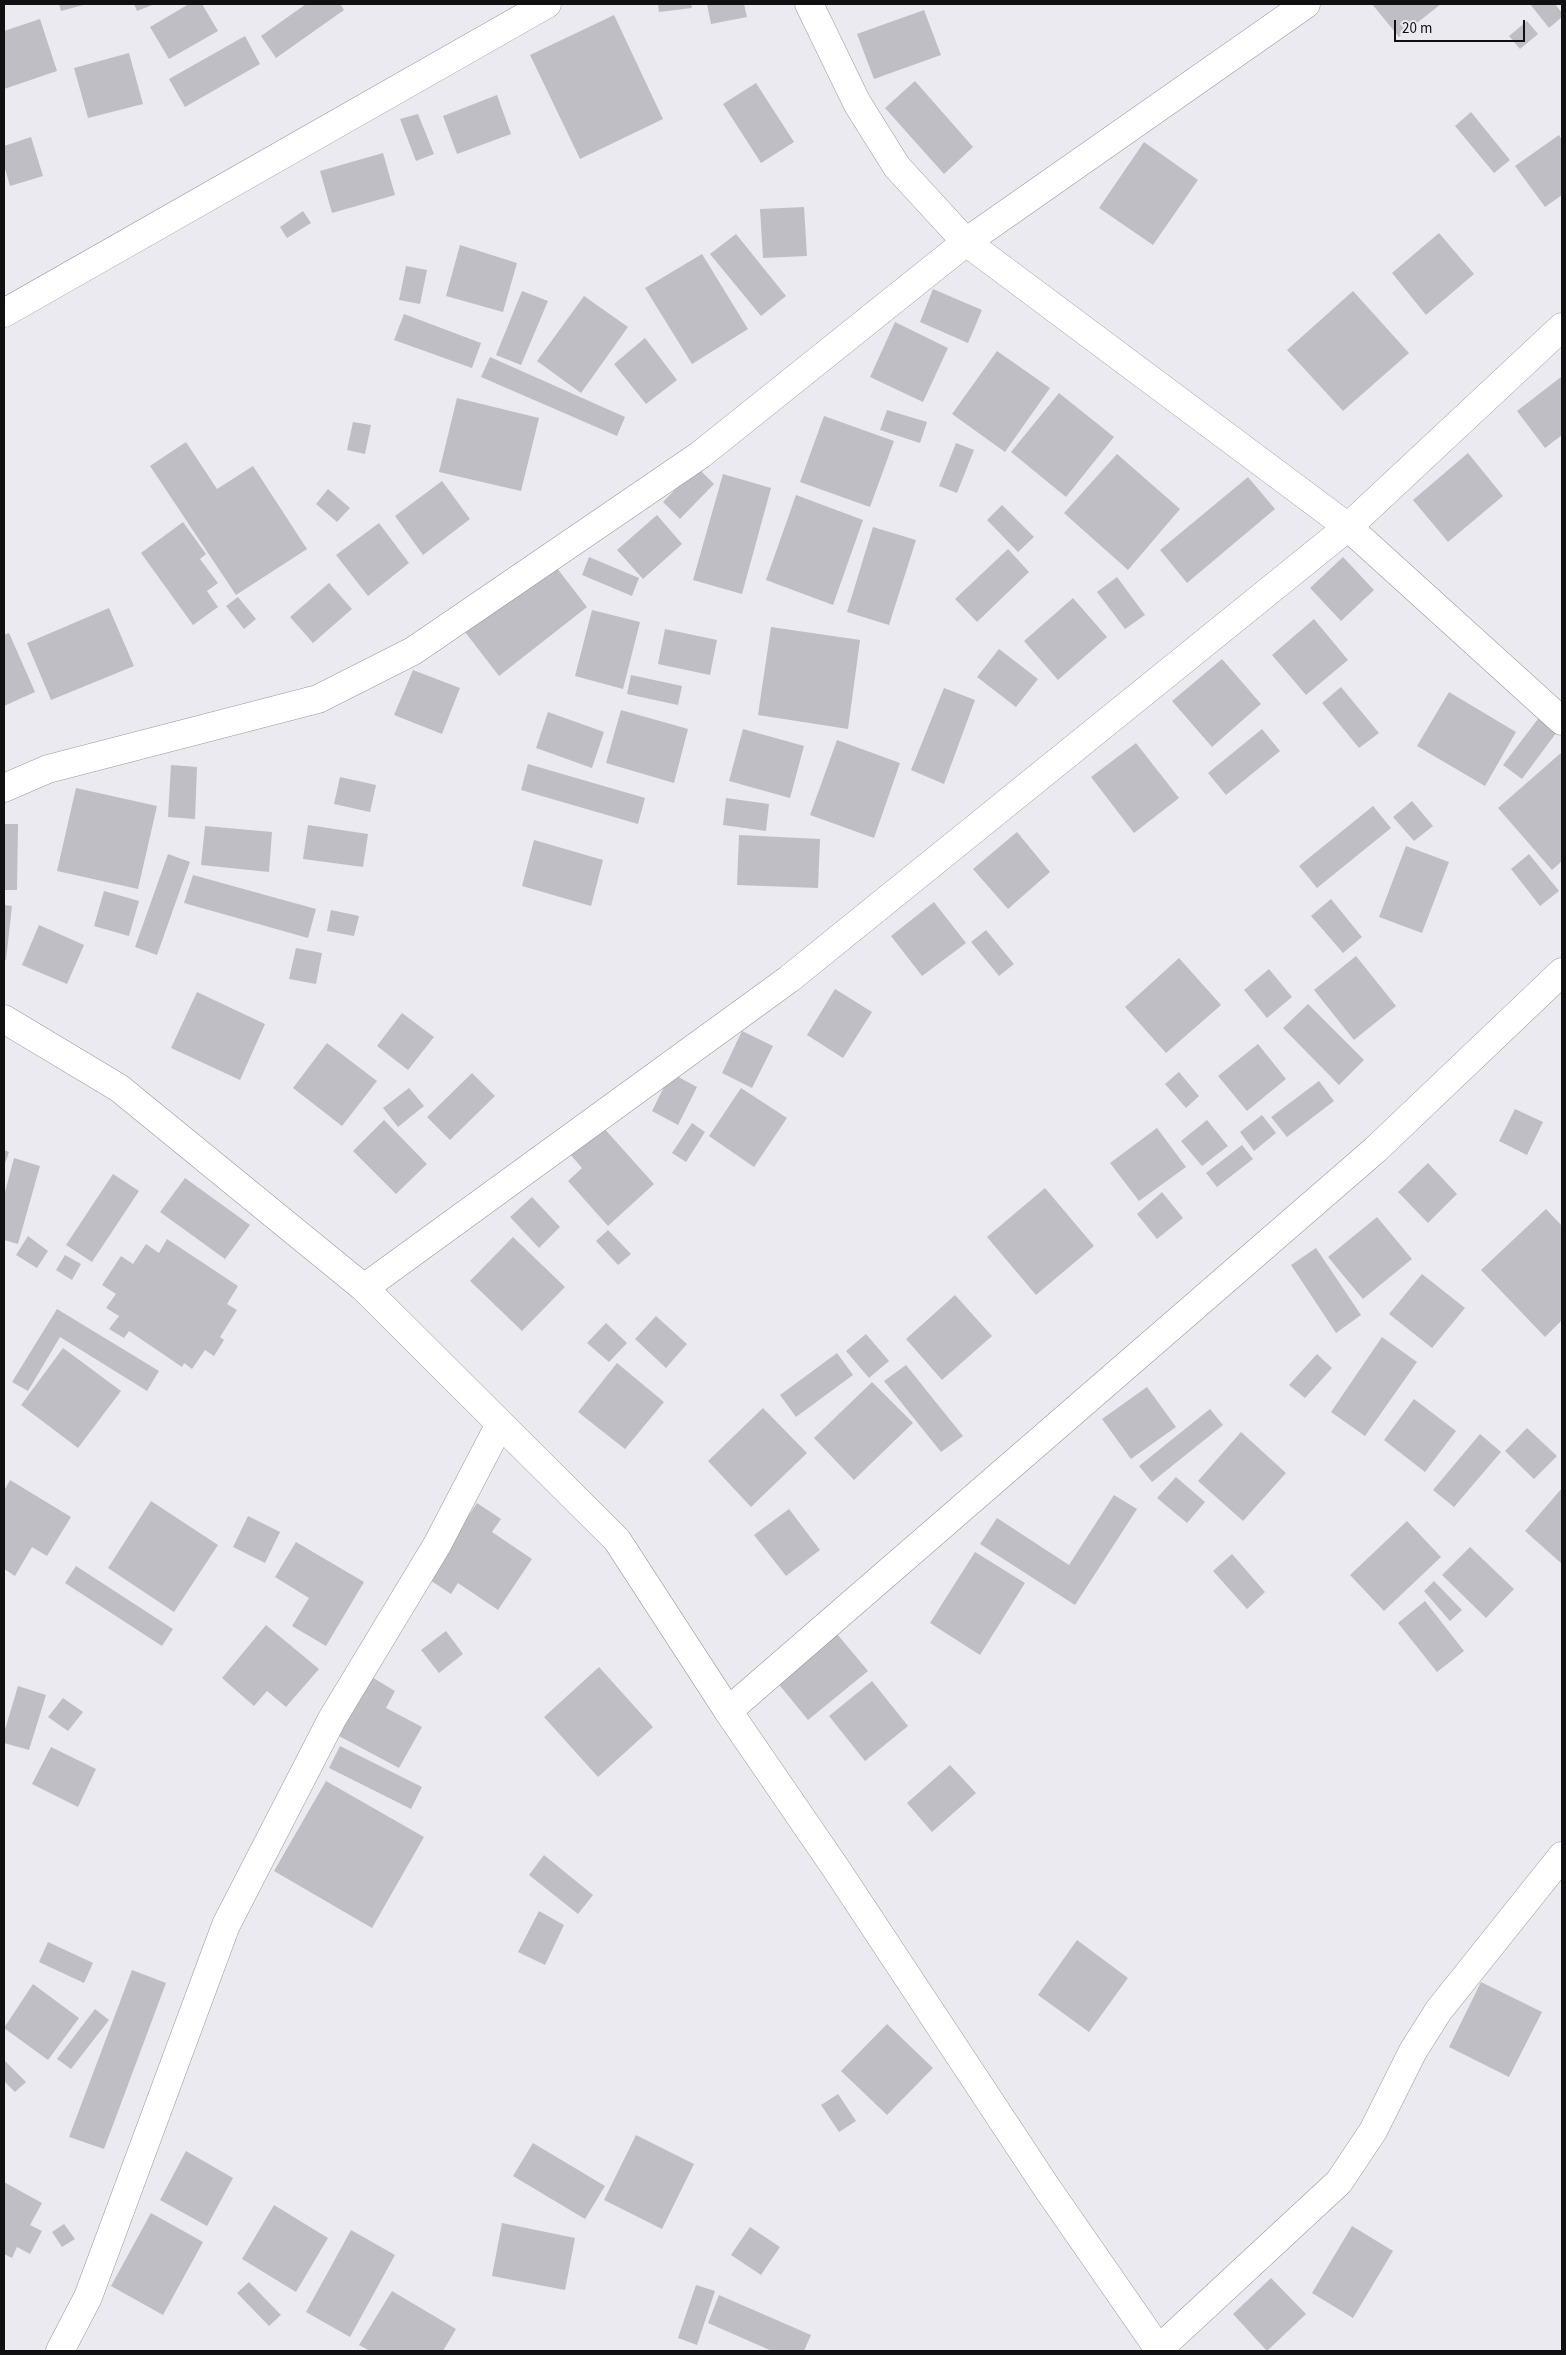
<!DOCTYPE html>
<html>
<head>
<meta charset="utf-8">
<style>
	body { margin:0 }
	#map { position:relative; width:1566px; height:2355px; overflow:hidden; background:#eaeaf0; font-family:"Source Sans 3",sans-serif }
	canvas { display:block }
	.frame { position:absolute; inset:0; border:5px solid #101012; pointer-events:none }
	.scale { position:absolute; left:1394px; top:20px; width:131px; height:22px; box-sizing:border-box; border:2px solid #101012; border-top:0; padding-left:6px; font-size:15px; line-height:18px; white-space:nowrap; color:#101012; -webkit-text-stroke:4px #eaeaf0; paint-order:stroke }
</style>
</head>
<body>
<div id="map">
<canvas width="1566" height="2355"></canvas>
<div class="frame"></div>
<div class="scale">20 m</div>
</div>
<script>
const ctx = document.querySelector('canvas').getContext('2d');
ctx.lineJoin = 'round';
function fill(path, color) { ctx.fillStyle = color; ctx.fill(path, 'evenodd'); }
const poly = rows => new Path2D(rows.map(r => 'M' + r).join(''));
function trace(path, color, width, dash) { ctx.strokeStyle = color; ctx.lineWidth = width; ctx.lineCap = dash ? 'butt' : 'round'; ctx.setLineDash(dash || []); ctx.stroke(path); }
const building = poly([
	[59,4,87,4,61,11],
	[134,4,155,4,137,11],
	[189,4,202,4,218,31,169,59,150,27],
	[306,4,340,4,344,10,276,58,261,36],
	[658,4,691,4,692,8,659,12],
	[707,4,744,4,747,17,711,24],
	[1372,4,1441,4,1399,37],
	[1530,4,1555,4,1562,13,1562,17,1549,28],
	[924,10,941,55,874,79,857,34],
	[614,15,663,119,580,159,530,55],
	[40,19,57,71,4,89,4,31],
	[1527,21,1538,34,1520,49,1509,36],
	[245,36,260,64,185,107,169,79],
	[129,53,143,104,88,118,74,68],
	[915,81,973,147,944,174,885,108],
	[756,83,794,142,761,163,723,104],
	[497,95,511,134,457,154,443,116],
	[1471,112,1510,160,1494,173,1455,126],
	[418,114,434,154,416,161,400,119],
	[1559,135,1562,140,1562,195,1545,207,1515,166],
	[31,137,43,176,10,186,4,165,4,146],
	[1144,142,1198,180,1153,245,1099,208],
	[383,153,395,195,332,213,320,171],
	[804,207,807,256,763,258,760,209],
	[303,211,311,223,287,238,280,227],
	[1439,233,1474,274,1426,315,1392,273],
	[736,234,786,296,761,316,710,254],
	[460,245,517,263,503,312,446,296],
	[702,254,748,329,692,364,645,288],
	[406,266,427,270,420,304,399,300],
	[933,289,982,310,968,343,920,322],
	[522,291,548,301,521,365,496,355],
	[1353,291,1409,353,1343,411,1287,350],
	[584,296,628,327,581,393,537,361],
	[404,314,481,343,472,368,394,340],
	[895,322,948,348,923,402,870,377],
	[645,338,677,380,646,404,614,364],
	[997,351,1050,388,1005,452,952,414],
	[490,357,625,417,617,436,481,377],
	[1561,377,1562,435,1545,448,1517,411],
	[1059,393,1114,437,1066,497,1011,452],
	[457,398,539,418,521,491,439,472],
	[887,410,927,422,920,443,880,430],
	[824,416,894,441,870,507,800,482],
	[353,422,371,425,365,454,347,450],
	[186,442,217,489,253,466,307,549,236,595,150,466],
	[956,443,974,450,957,493,939,486],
	[1468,453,1503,496,1448,542,1413,500],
	[1117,454,1180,509,1128,570,1064,513],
	[697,467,714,484,680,519,663,502],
	[723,474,771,488,742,594,693,580],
	[1248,477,1275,509,1187,583,1160,550],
	[442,481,470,519,423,555,395,516],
	[328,489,350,508,337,522,316,504],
	[796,495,863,520,833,605,766,580],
	[1002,505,1034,537,1018,552,987,520],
	[657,515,682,544,643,579,617,550],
	[183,522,206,554,200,559,218,583,207,591,218,607,193,625,141,553],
	[379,523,409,563,368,596,336,555],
	[873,527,916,540,889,625,847,612],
	[1008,549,1029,572,977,622,955,599],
	[589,557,639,578,632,596,582,575],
	[1343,557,1374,590,1341,621,1310,588],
	[553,563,587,607,499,676,465,632],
	[1117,577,1145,615,1125,629,1097,592],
	[329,583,352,609,313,643,290,617],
	[238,597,256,619,244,629,226,606],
	[1073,598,1107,637,1058,680,1024,641],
	[109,608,134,666,51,700,27,643],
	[592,610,640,622,623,689,575,676],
	[1314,619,1348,660,1306,695,1272,655],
	[771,627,860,640,848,729,758,715],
	[665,629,717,640,710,675,658,664],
	[9,633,35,692,4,706,4,635],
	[999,649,1038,679,1016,707,977,677],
	[1222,659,1261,704,1212,747,1172,701],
	[413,670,460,688,442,734,394,715],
	[631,675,682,686,678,705,627,694],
	[1341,687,1379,733,1359,748,1322,703],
	[944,688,975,700,944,784,911,770],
	[1449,692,1516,732,1485,786,1417,746],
	[621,710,688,729,674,783,606,763],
	[1544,711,1562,725,1522,779,1503,765],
	[548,712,604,732,592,768,536,748],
	[743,729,804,746,790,798,729,781],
	[1262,729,1280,751,1226,795,1208,773],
	[837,740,900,763,874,838,810,815],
	[1136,743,1179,798,1134,833,1091,777],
	[1562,752,1562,861,1552,870,1498,808],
	[528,764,645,798,638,824,521,790],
	[171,765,197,767,195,819,168,817],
	[340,777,376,785,370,812,334,804],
	[76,788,157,806,138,889,57,871],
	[726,798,769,804,766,831,723,825],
	[1412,801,1433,826,1414,841,1393,817],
	[1373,806,1391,828,1317,888,1299,866],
	[4,824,18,824,17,890,4,890],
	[308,825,368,834,363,867,303,859],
	[205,826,272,832,269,872,201,865],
	[1017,832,1050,872,1008,909,973,869],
	[739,835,820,839,818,888,737,885],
	[534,840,603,860,591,906,522,886],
	[1406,846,1449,862,1422,933,1379,917],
	[168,854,190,862,157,955,135,947],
	[1529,854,1559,891,1540,906,1511,869],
	[193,875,316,909,308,938,184,903],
	[104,891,139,901,129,936,94,926],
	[1331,899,1362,937,1343,953,1311,916],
	[934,902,966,943,922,976,891,936],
	[4,905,12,906,6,960,4,959],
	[331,910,359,916,354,936,327,931],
	[39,925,84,945,67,984,22,965],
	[986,930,1014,964,999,976,971,942],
	[296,948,322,953,316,984,289,979],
	[1356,956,1396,1006,1354,1040,1314,990],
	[1179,958,1221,1005,1166,1053,1125,1007],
	[1269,969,1292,997,1267,1018,1244,990],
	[835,989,872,1012,843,1058,807,1035],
	[197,992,265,1024,240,1080,171,1048],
	[1308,1004,1364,1060,1339,1085,1283,1028],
	[402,1013,434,1037,408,1070,377,1046],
	[742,1031,773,1046,752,1088,722,1073],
	[327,1043,377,1081,342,1126,293,1088],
	[1258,1044,1286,1079,1247,1111,1218,1076],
	[1179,1072,1199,1096,1186,1108,1165,1084],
	[472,1073,495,1096,450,1140,427,1117],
	[671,1073,697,1087,678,1125,652,1111],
	[1319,1081,1334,1101,1287,1137,1271,1117],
	[409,1088,424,1106,398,1127,383,1108],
	[741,1088,787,1118,754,1167,709,1136],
	[1515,1109,1543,1122,1527,1155,1499,1141],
	[1262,1115,1276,1133,1254,1151,1240,1132],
	[384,1120,427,1164,396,1194,353,1151],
	[1207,1120,1228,1146,1202,1166,1181,1141],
	[692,1123,705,1132,686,1162,672,1153],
	[602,1126,654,1184,608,1226,568,1181,582,1168,570,1154],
	[1157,1128,1186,1167,1139,1201,1110,1163],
	[1242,1145,1253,1159,1217,1187,1206,1173],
	[4,1150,9,1152,4,1166],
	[14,1158,40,1166,18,1244,4,1240,4,1196],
	[1428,1163,1457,1194,1428,1223,1398,1192],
	[113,1174,139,1191,92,1262,66,1245],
	[185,1178,250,1225,225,1259,160,1212],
	[1045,1188,1094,1246,1036,1295,987,1237],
	[1162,1192,1183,1218,1157,1239,1137,1214],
	[532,1197,560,1227,539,1248,510,1217],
	[1546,1209,1562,1226,1562,1320,1545,1337,1481,1270],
	[1377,1217,1412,1259,1363,1299,1328,1257],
	[608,1230,631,1254,618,1265,596,1241],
	[28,1236,48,1251,37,1268,16,1255],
	[513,1237,565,1287,522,1331,470,1281],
	[167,1239,238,1286,227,1304,237,1310,220,1337,224,1340,214,1356,205,1350,192,1369,184,1363,182,1367,129,1331,124,1338,109,1329,119,1316,106,1308,116,1294,102,1285,121,1256,133,1264,146,1244,159,1253],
	[1316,1248,1361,1315,1336,1333,1291,1265],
	[65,1255,81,1264,72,1280,56,1270],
	[1422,1274,1465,1308,1432,1348,1389,1314],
	[955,1295,992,1336,942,1380,906,1339],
	[57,1309,159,1371,147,1391,60,1337,28,1391,12,1382],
	[656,1316,687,1344,666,1368,635,1339],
	[606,1323,627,1343,609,1362,587,1343],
	[866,1334,889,1361,869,1378,846,1351],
	[1382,1337,1417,1362,1365,1436,1331,1412],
	[63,1348,121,1391,78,1448,21,1405],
	[837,1353,853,1375,796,1417,780,1395],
	[1317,1354,1332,1368,1305,1398,1289,1385],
	[617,1363,664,1402,625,1449,578,1412],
	[906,1365,963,1436,941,1452,884,1381],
	[872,1382,913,1423,854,1480,814,1438],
	[1147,1387,1176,1427,1131,1459,1102,1419],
	[1414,1399,1456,1431,1425,1472,1384,1440],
	[763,1408,807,1453,751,1507,708,1461],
	[1210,1409,1223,1425,1152,1482,1139,1466],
	[1527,1428,1557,1456,1534,1479,1505,1451],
	[1241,1432,1286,1473,1243,1521,1198,1481],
	[1480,1434,1501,1452,1454,1507,1433,1490],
	[1176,1477,1205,1502,1187,1523,1157,1498],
	[10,1480,71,1517,47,1556,32,1547,15,1576,4,1569,4,1491],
	[1562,1488,1562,1564,1525,1531],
	[1114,1495,1137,1509,1075,1605,980,1544,997,1518,1069,1565],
	[151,1501,218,1545,174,1612,108,1568],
	[477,1503,501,1519,492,1532,532,1559,498,1610,458,1583,451,1594,427,1578],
	[789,1509,820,1550,786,1576,754,1535],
	[248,1516,280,1532,265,1563,233,1547],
	[1407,1521,1441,1557,1384,1611,1350,1575],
	[296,1542,364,1582,326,1646,292,1626,309,1598,275,1577],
	[1470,1547,1514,1589,1486,1618,1442,1575],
	[975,1552,1025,1583,980,1655,930,1623],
	[1232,1554,1265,1592,1247,1609,1213,1571],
	[76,1566,173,1629,162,1646,65,1583],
	[1434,1581,1462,1610,1450,1621,1424,1591],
	[1425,1601,1464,1651,1437,1672,1398,1623],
	[827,1622,868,1671,808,1720,768,1671],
	[266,1625,319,1669,286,1707,267,1691,254,1706,222,1678],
	[446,1631,463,1654,439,1673,421,1650],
	[599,1667,653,1727,598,1777,544,1717],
	[370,1676,395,1691,386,1708,422,1727,399,1768,339,1736],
	[872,1681,908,1726,865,1761,829,1716],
	[18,1686,46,1695,29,1750,4,1743,4,1733],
	[63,1698,83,1712,68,1731,48,1717],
	[340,1746,422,1787,411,1809,329,1768],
	[51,1747,96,1769,78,1807,32,1784],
	[950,1765,976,1793,932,1832,907,1803],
	[326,1781,424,1837,372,1928,274,1871],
	[544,1855,593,1895,578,1914,529,1875],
	[539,1911,564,1925,545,1965,518,1952],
	[1077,1940,1128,1978,1089,2032,1038,1995],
	[48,1942,93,1963,84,1983,39,1962],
	[132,1970,166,1983,104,2149,69,2137],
	[1481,1982,1542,2012,1509,2077,1449,2047],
	[33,1984,79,2018,48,2060,4,2028],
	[95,2009,109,2020,71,2069,57,2059],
	[887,2024,933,2068,887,2115,841,2071],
	[4,2060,26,2082,15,2092,4,2081],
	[838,2094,856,2121,839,2132,821,2105],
	[636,2135,694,2164,662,2229,604,2200],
	[533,2143,605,2186,585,2219,513,2176],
	[186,2151,233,2178,207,2226,160,2200],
	[4,2182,42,2203,30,2225,42,2231,30,2254,17,2247,12,2258,4,2254],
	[274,2205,328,2238,296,2292,242,2259],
	[151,2213,203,2242,163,2315,111,2286],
	[502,2223,575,2238,565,2290,492,2276],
	[64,2224,75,2239,62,2247,52,2232],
	[1352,2226,1393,2251,1353,2318,1312,2293],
	[750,2227,780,2247,761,2275,731,2255],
	[351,2230,395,2255,350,2337,306,2312],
	[1271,2278,1306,2314,1267,2351,1233,2314],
	[249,2282,281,2315,269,2326,237,2293],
	[696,2285,715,2291,697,2345,678,2338],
	[392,2291,456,2329,443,2351,370,2351,359,2345],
	[719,2295,811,2335,804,2351,772,2351,708,2323]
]);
const street = poly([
	[809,4,857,103,897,167,966,242,1348,527,1562,721],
	[4,788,48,769,318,699,413,651,700,455,966,242,1306,4],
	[4,1019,119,1088,364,1288,617,1540,728,1711,837,1870,1047,2188,1160,2351],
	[364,1288,789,979,1348,527,1562,327],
	[728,1711,1375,1150,1562,972],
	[1159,2349,1339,2182,1373,2131,1413,2051,1439,2010,1562,1856],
	[60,2351,88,2297,226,1925,332,1719,437,1545,500,1424]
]);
const secondary = poly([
	[4,313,547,4]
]);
fill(building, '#bebec4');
trace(street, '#98989d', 29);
trace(secondary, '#98989d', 29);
trace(street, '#fff', 28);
trace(secondary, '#fff', 28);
</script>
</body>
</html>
